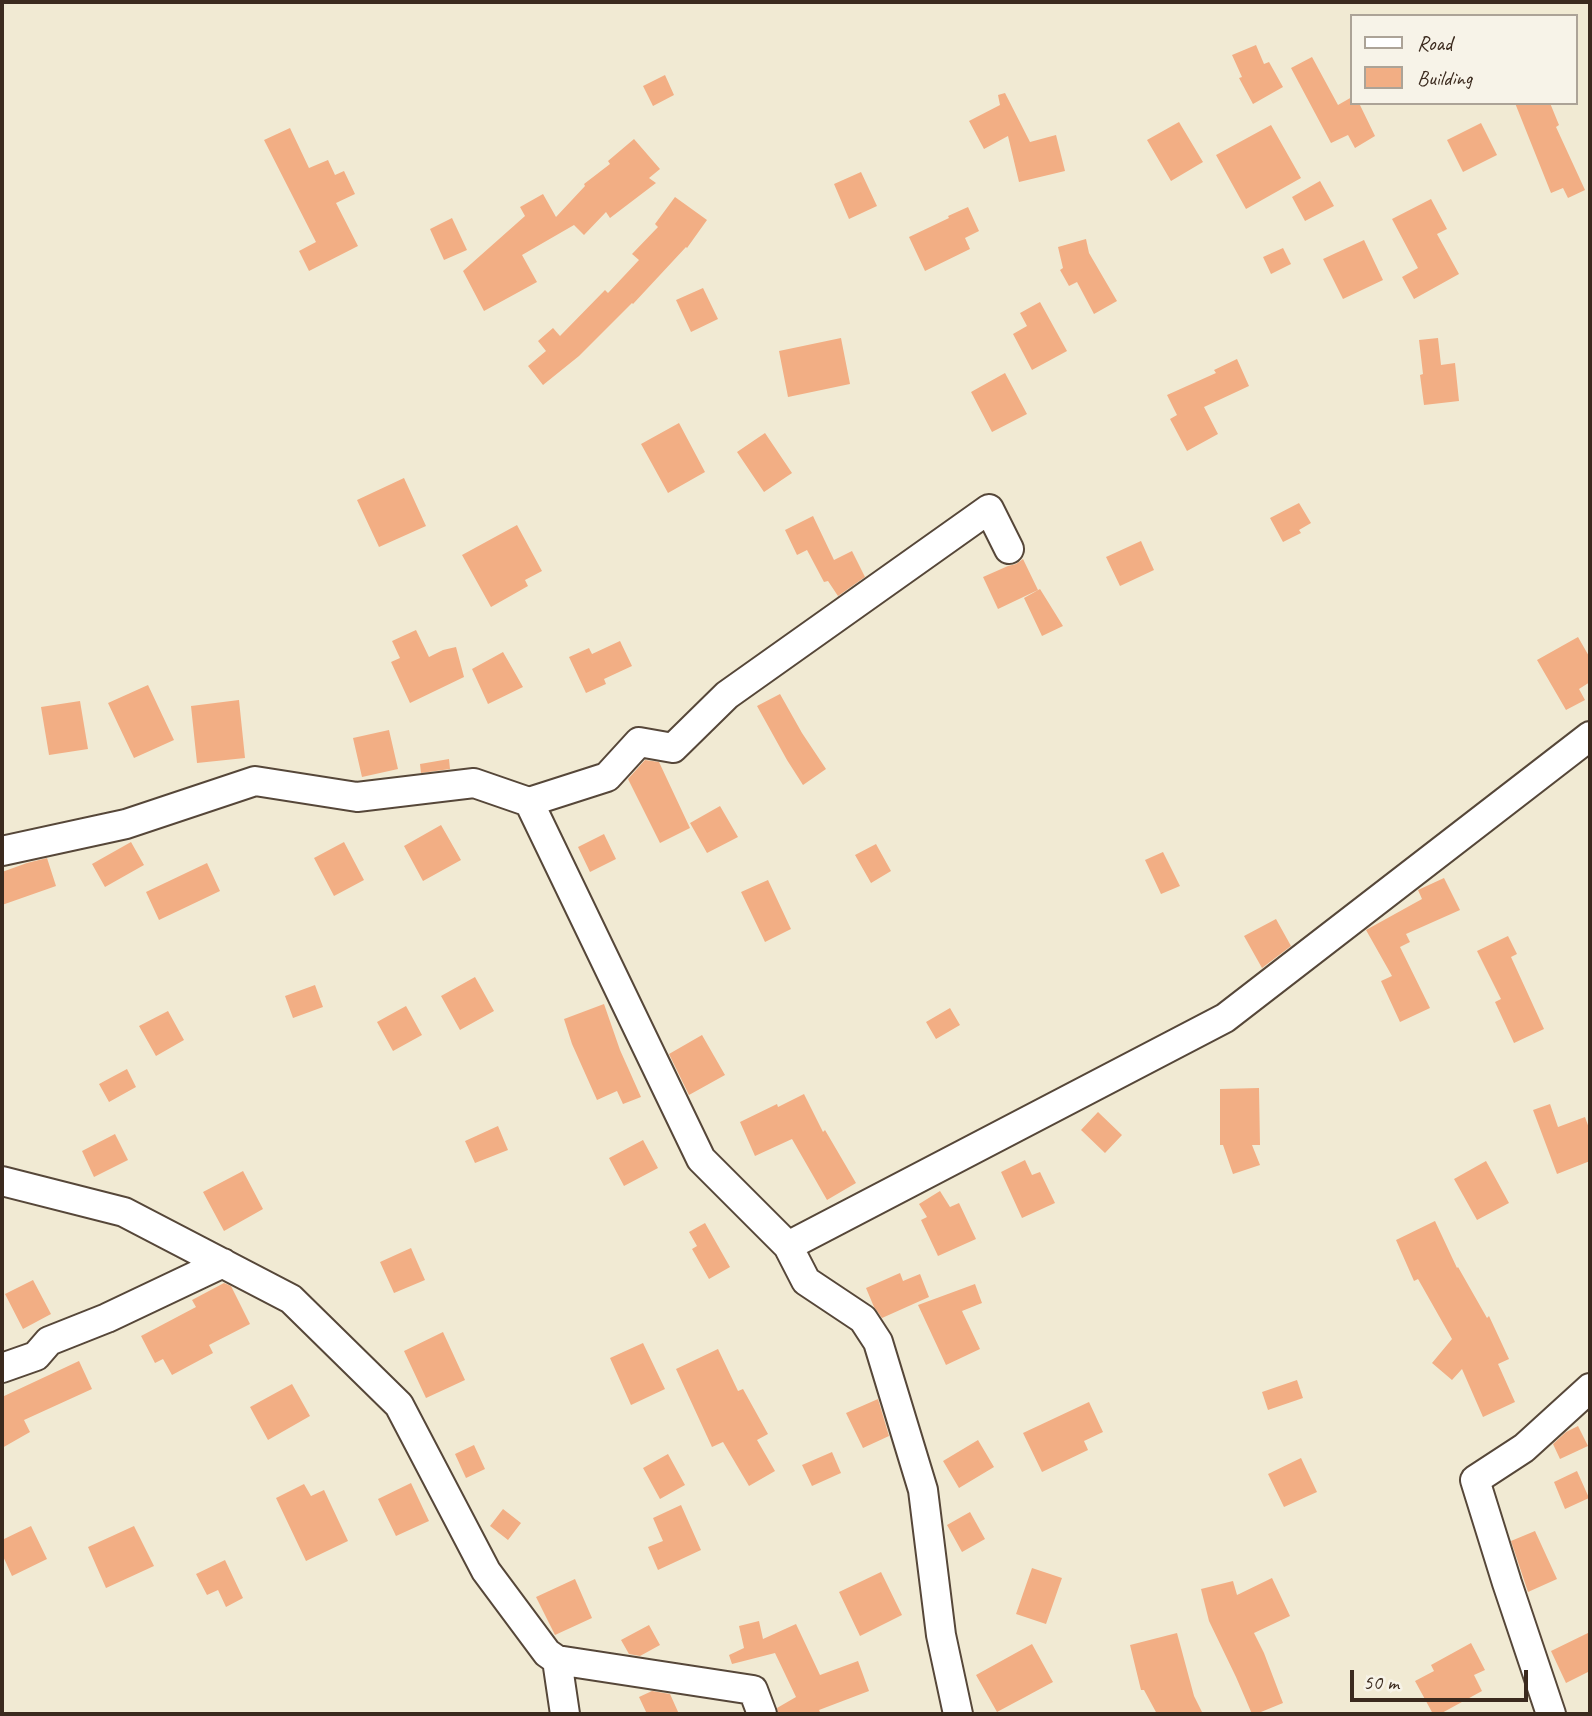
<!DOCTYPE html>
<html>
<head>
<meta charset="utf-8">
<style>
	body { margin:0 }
	#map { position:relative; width:1592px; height:1716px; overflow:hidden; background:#f1ead3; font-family:Caveat,sans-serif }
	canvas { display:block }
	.frame { position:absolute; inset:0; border:4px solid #3b2a1e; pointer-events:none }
	.legend { position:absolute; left:1350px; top:14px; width:228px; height:91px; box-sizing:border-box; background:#f7f3e8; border:2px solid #aca397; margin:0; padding:9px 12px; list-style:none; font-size:21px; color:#3b2a1e }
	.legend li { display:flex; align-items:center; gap:14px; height:35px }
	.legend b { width:35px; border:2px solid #aca397 }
	.scale { position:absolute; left:1350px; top:1670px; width:178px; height:32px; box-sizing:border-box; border:4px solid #3b2a1e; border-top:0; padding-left:9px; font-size:21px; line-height:24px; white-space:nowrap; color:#3b2a1e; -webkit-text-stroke:5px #f7f3e8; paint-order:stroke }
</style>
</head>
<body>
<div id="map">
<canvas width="1592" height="1716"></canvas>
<div class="frame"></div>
<ul class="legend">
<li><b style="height:9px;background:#fff"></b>Road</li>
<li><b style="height:19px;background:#f2ae84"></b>Building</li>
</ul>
<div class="scale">50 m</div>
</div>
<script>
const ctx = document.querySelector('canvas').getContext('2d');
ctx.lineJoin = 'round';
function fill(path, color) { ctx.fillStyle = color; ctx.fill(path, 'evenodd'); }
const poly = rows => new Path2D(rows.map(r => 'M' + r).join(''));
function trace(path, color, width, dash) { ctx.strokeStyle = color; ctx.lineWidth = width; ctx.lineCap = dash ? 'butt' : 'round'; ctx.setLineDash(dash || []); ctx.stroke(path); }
const building = poly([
	[1256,45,1264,64,1269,62,1283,87,1253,104,1239,78,1242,77,1232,55],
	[1312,57,1338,105,1352,97,1352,103,1359,103,1375,136,1355,148,1348,135,1331,143,1291,68],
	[665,75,674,95,653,106,643,86],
	[1005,93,1030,142,1056,135,1065,171,1019,182,1008,136,984,149,969,121,1000,105,998,95],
	[1515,103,1550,103,1559,125,1556,127,1585,190,1568,198,1563,188,1551,193],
	[1179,122,1203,162,1171,181,1147,140],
	[1481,123,1497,155,1463,172,1447,140],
	[1271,125,1301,178,1246,209,1216,155],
	[290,128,309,168,328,160,335,175,344,171,355,194,336,203,358,246,309,271,299,251,316,242,264,140],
	[634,139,660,169,649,178,656,183,610,218,606,212,584,235,574,225,522,255,537,282,484,311,463,271,525,216,520,207,543,194,556,217,585,186,584,184,610,164,608,161],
	[861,172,877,206,849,219,834,184],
	[1320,181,1334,206,1305,221,1292,197],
	[675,197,707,220,687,248,686,247,633,304,632,303,579,356,543,385,528,366,546,351,538,341,553,328,560,336,605,290,608,293,639,260,632,254,658,227,655,224],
	[1431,199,1447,229,1437,234,1459,274,1414,299,1402,277,1418,268,1392,219],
	[968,207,979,231,965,238,970,249,925,271,909,237,949,218,948,216],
	[452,218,467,250,444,260,430,229],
	[1086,239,1089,253,1117,301,1094,314,1077,282,1069,286,1060,270,1063,268,1058,247],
	[1364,240,1383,280,1343,299,1323,259],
	[1283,248,1291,264,1271,274,1263,257],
	[703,288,718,319,691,332,676,300],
	[1040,302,1067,351,1032,370,1013,334,1027,326,1020,313],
	[841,338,850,384,788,397,779,351],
	[1438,338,1441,365,1455,363,1459,401,1424,405,1420,375,1423,374,1419,340],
	[1237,359,1249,386,1204,407,1218,434,1187,451,1170,419,1177,415,1167,395,1216,373,1214,370],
	[1005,373,1027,414,992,432,971,392],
	[679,423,705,472,668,493,641,444],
	[765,433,792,473,764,492,737,452],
	[404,478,426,526,379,547,357,500],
	[1299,503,1311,523,1299,530,1301,533,1283,542,1270,518],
	[813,516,834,560,852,551,865,577,838,596,828,581,824,582,807,550,797,555,785,530],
	[517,525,542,571,525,580,528,586,491,607,462,555],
	[1141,541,1154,570,1120,586,1106,557],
	[1023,559,1038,590,998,609,983,577,1008,566,1016,564],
	[1040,589,1063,626,1042,636,1024,598],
	[416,630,429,657,443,650,456,647,464,677,410,703,391,662,400,658,392,641],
	[1578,637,1590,658,1590,682,1579,689,1585,700,1566,710,1537,660],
	[620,641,632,666,604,679,606,684,586,693,569,657,589,648,592,654],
	[503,652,523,687,488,704,472,669],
	[148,685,174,740,134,758,108,703],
	[780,694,802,733,826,769,803,785,787,760,757,706],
	[239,700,245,758,197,763,191,706],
	[80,701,88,749,49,755,41,707],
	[389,730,398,769,362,777,353,738],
	[449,759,450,769,421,773,420,764],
	[645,760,659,762,690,828,660,843,628,779],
	[720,806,738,837,707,853,690,823],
	[441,825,461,860,423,881,404,846],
	[604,834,616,859,590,872,578,847],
	[131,842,144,865,105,887,92,864],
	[344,842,364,880,334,896,314,858],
	[876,844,891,871,871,883,855,855],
	[1163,852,1180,886,1161,894,1145,860],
	[47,858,56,886,2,905,2,872,27,863],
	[207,863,220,891,159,920,146,892],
	[1444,878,1460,910,1406,934,1410,942,1400,947,1430,1008,1400,1022,1381,981,1392,976,1366,930,1422,899,1418,890],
	[768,880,791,929,765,942,741,892],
	[1276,919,1291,946,1262,968,1244,936],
	[1508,936,1517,954,1511,957,1544,1029,1514,1043,1495,1002,1501,999,1477,951],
	[475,977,494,1011,460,1030,441,996],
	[315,985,323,1007,293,1018,285,996],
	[604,1004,620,1050,641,1097,623,1104,617,1091,597,1100,572,1044,564,1019],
	[406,1006,422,1035,393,1051,377,1022],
	[950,1008,960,1025,936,1039,926,1022],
	[168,1011,184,1040,156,1056,139,1026],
	[702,1035,725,1075,689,1095,669,1054],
	[127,1069,136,1087,109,1102,99,1084],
	[1259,1088,1260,1145,1252,1145,1260,1165,1233,1174,1223,1145,1220,1145,1220,1089],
	[804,1094,823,1132,825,1130,856,1183,827,1200,792,1139,755,1156,740,1122,777,1104,778,1107],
	[1550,1104,1558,1127,1585,1117,1590,1131,1590,1161,1557,1174,1533,1110],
	[1098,1112,1122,1135,1105,1153,1081,1130],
	[498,1126,508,1150,475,1163,465,1141],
	[115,1134,128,1160,94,1177,82,1151],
	[643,1140,658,1168,624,1186,609,1158],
	[1025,1160,1032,1175,1040,1172,1055,1203,1022,1218,1001,1172],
	[1486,1161,1509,1203,1477,1220,1454,1179],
	[243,1171,263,1209,224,1231,203,1192],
	[940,1191,950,1207,959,1203,976,1239,938,1256,921,1220,927,1217,919,1204],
	[1435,1221,1457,1268,1458,1267,1487,1318,1489,1316,1509,1359,1498,1364,1515,1402,1483,1417,1462,1369,1452,1380,1432,1363,1452,1339,1418,1279,1414,1281,1396,1240],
	[705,1223,730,1267,709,1279,692,1249,697,1246,689,1232],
	[411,1248,425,1280,394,1293,380,1262],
	[900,1273,903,1281,920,1274,929,1297,882,1318,874,1307,866,1288],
	[33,1280,51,1314,23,1329,5,1294],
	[224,1283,231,1286,250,1324,209,1345,213,1353,172,1375,163,1359,155,1363,141,1336,196,1307,192,1300],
	[975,1284,982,1303,962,1311,980,1349,946,1365,918,1305],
	[443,1332,465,1380,426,1398,404,1351],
	[643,1343,665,1389,631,1405,610,1358],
	[718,1349,738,1391,743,1389,768,1434,757,1440,775,1471,749,1486,723,1442,712,1447,676,1369],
	[79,1361,92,1389,24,1420,30,1432,2,1448,2,1397],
	[1297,1380,1303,1398,1268,1410,1262,1392],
	[292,1384,310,1416,268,1440,250,1407],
	[878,1399,889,1436,863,1448,846,1413],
	[1089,1402,1103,1432,1084,1441,1088,1450,1042,1472,1023,1433],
	[1578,1426,1588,1446,1560,1459,1553,1444,1566,1432],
	[978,1440,994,1467,959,1488,943,1461],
	[474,1445,485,1469,466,1478,455,1454],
	[832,1452,841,1473,812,1486,802,1465],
	[668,1454,685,1485,660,1499,643,1468],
	[1301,1458,1317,1492,1284,1507,1268,1474],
	[1577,1471,1589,1498,1565,1509,1554,1482],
	[411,1483,429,1521,396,1536,378,1499],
	[304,1484,311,1496,324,1490,348,1541,306,1561,276,1498],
	[681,1505,701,1550,658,1570,648,1547,663,1541,653,1518],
	[503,1509,521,1523,508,1540,490,1526],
	[970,1512,985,1539,962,1552,947,1525],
	[31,1526,47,1559,12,1576,2,1554,2,1540],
	[134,1526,154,1566,106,1588,88,1547],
	[1535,1531,1557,1579,1528,1592,1511,1541],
	[225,1560,243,1598,226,1607,218,1590,207,1595,196,1574],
	[1032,1568,1062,1578,1046,1624,1016,1614],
	[881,1572,902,1615,860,1636,839,1592],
	[1272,1578,1290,1616,1254,1633,1264,1653,1283,1703,1256,1714,1252,1714,1236,1677,1209,1621,1201,1589,1233,1581,1237,1595],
	[575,1579,592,1618,555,1635,536,1597],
	[759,1621,763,1639,796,1624,820,1675,858,1661,869,1691,819,1710,821,1714,778,1714,777,1708,796,1697,775,1653,732,1664,729,1655,744,1648,739,1626],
	[649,1625,660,1645,640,1656,629,1654,621,1640],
	[1590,1632,1590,1671,1566,1683,1551,1651],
	[1177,1633,1194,1696,1203,1714,1157,1714,1144,1690,1141,1690,1130,1645],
	[1471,1643,1485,1670,1474,1675,1482,1691,1440,1714,1433,1714,1415,1681,1434,1671,1431,1665],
	[1032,1644,1053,1682,997,1712,976,1675],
	[652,1691,670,1694,679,1714,647,1714,639,1697]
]);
const minor = poly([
	[529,802,701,1159,788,1246,806,1281,863,1319,878,1342,923,1490,941,1635,958,1714],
	[2,851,126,824,255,781,357,797,474,783,529,802,607,777,639,742,673,748,727,695,989,509,1009,549],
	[2,1181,124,1212,291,1299,399,1405,486,1571,547,1653,557,1660,753,1690,762,1714],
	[788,1246,1225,1018,1590,736],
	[2,1368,36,1356,49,1341,107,1318,223,1263],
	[557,1660,565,1714],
	[1551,1714,1507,1583,1475,1480,1524,1448,1590,1388]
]);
fill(building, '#f2ae84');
trace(minor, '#564739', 32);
trace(minor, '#fff', 28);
</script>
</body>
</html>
